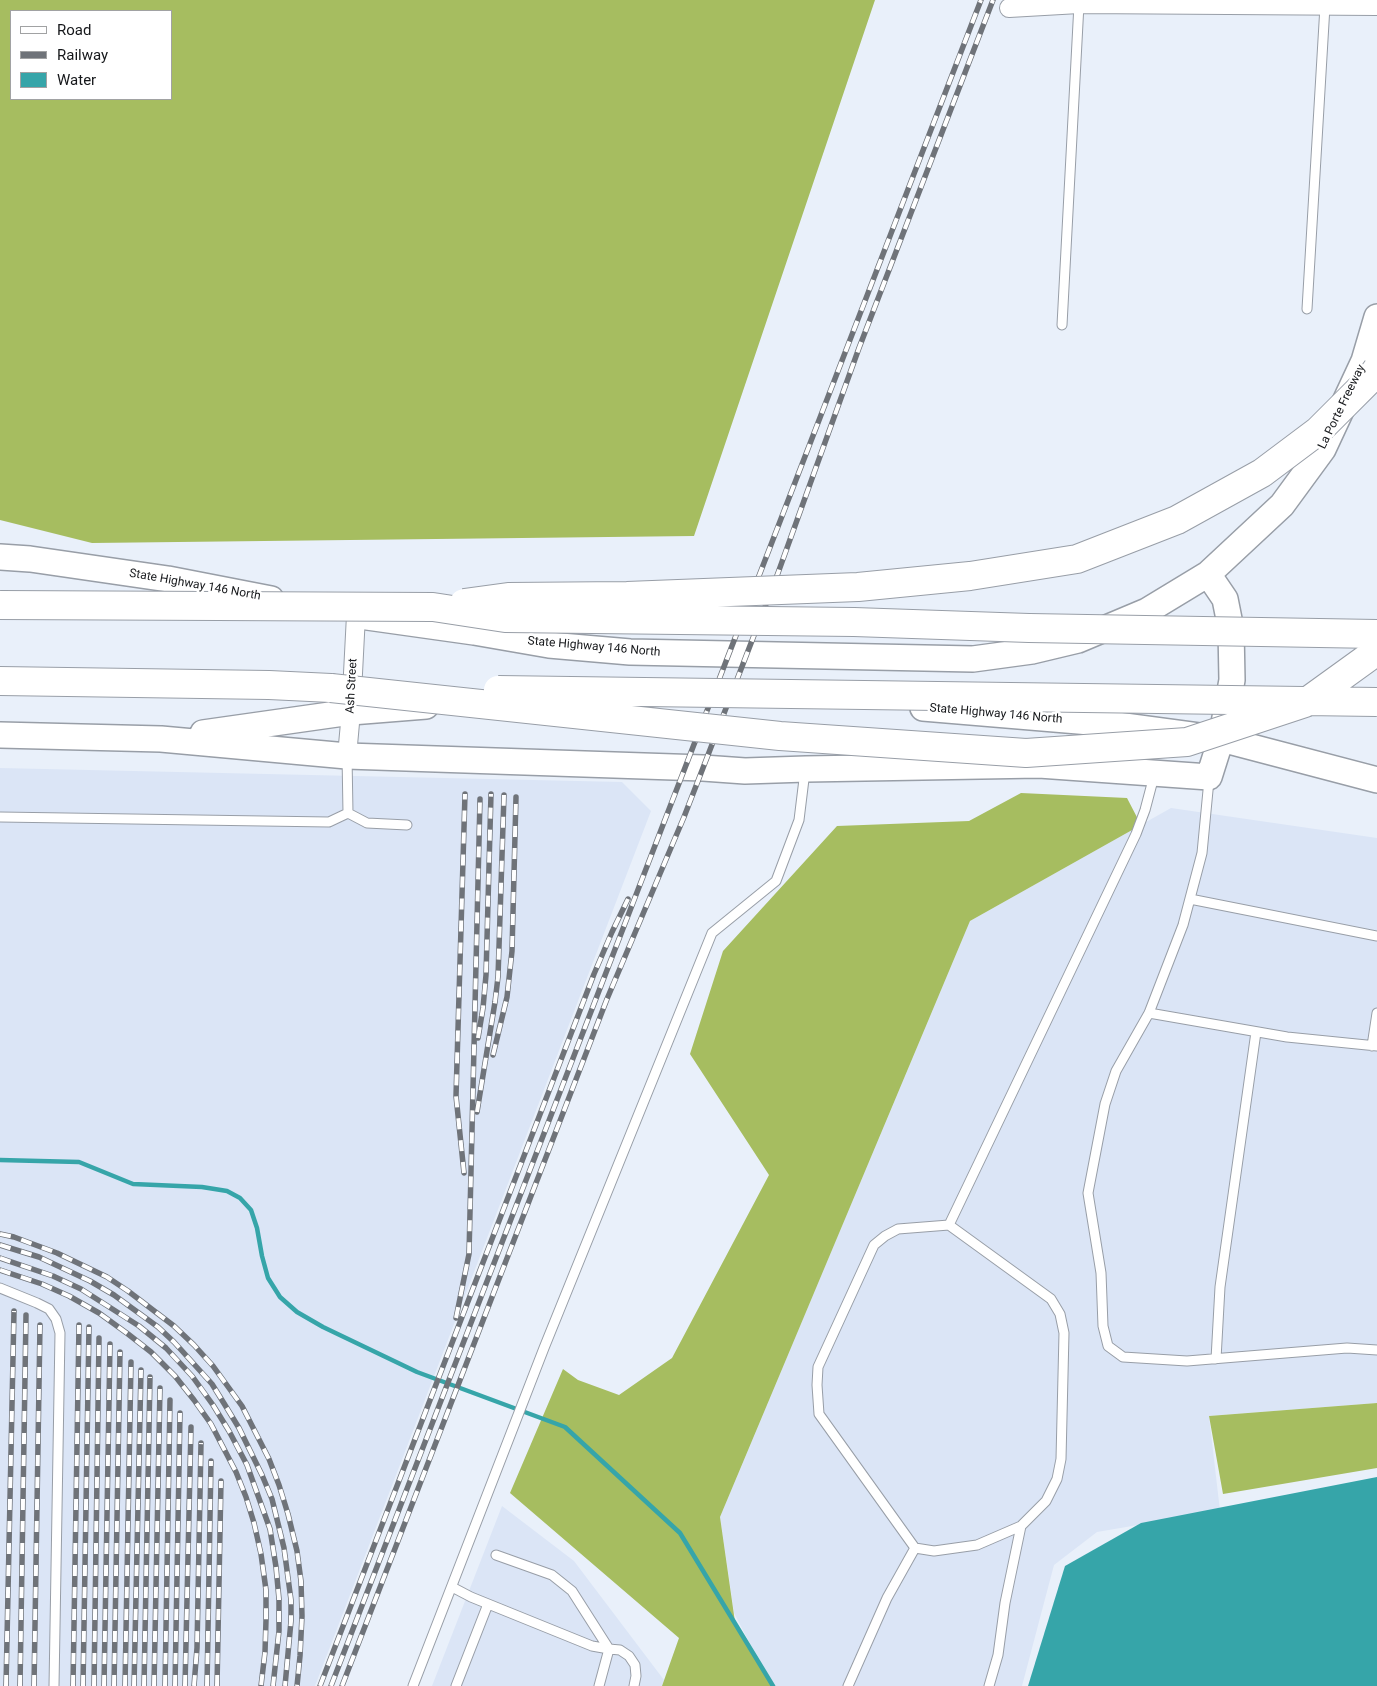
<!DOCTYPE html>
<html>
<head>
<meta charset="utf-8">
<style>
	body { margin:0 }
	#map { position:relative; width:1377px; height:1686px; overflow:hidden; background:#e9f0fa; font-family:Roboto,sans-serif }
	canvas { display:block }
	.legend { position:absolute; left:10px; top:10px; width:162px; height:90px; box-sizing:border-box; background:#fff; border:1px solid #a1a2a3; margin:0; padding:6px 9px; list-style:none; font-size:15px; color:#15171a }
	.legend li { display:flex; align-items:center; gap:10px; height:25px }
	.legend b { width:25px; border:1px solid #a1a2a3 }
</style>
</head>
<body>
<div id="map">
<canvas width="1377" height="1686"></canvas>
<ul class="legend">
<li><b style="height:6px;background:#fff"></b>Road</li>
<li><b style="height:6px;background:#6f7379"></b>Railway</li>
<li><b style="height:14px;background:#36a5a9"></b>Water</li>
</ul>
</div>
<script>
const ctx = document.querySelector('canvas').getContext('2d');
ctx.lineJoin = 'round';
function fill(path, color) { ctx.fillStyle = color; ctx.fill(path, 'evenodd'); }
const poly = rows => new Path2D(rows.map(r => 'M' + r).join(''));
function trace(path, color, width, dash) { ctx.strokeStyle = color; ctx.lineWidth = width; ctx.lineCap = dash ? 'butt' : 'round'; ctx.setLineDash(dash || []); ctx.stroke(path); }
function drawText(font, color, halo, rows, align = 'center') {
  ctx.font = font + ' Roboto,sans-serif'; ctx.lineWidth = 5; ctx.setLineDash([]); ctx.textBaseline = 'middle'; ctx.strokeStyle = halo; ctx.fillStyle = color; for (const [text, x, y, turn = 0] of rows) {
    ctx.save(); ctx.translate(x, y); ctx.rotate((+turn || 0) * Math.PI / 180); ctx.textAlign = isNaN(turn) ? turn : align; if (halo) ctx.strokeText(text, 0, 0); ctx.fillText(text, 0, 0); ctx.restore();
  }
}
const built = poly([
	[0,768,622,782,651,811,315,1686,0,1686],
	[1171,808,1377,838,1377,1403,1209,1416,1220,1511,1097,1532,1054,1565,1022,1686,772,1686,734,1613,720,1517,970,921],
	[502,1506,574,1561,664,1680,662,1686,432,1686]
]);
const forest = poly([
	[0,0,875,0,694,536,92,543,0,520],
	[171,11,171,99,11,99,11,11],
	[1021,793,1127,798,1141,825,970,921,720,1517,735,1622,773,1686,662,1686,679,1638,510,1493,563,1369,578,1380,619,1395,672,1358,769,1175,690,1054,723,951,837,826,969,821],
	[1377,1403,1377,1468,1223,1494,1209,1416]
]);
const water = poly([
	[1377,1477,1377,1686,1028,1686,1065,1566,1141,1523]
]);
const stream = poly([
	[0,1160,79,1162,133,1184,202,1187,227,1191,240,1198,251,1210,257,1228,262,1256,268,1278,280,1297,297,1312,323,1327,417,1372,565,1427,680,1533,773,1686]
]);
const lane = poly([
	[1307,309,1325,6],
	[1062,325,1079,4],
	[347,756,348,813,367,823,407,825],
	[1209,780,1202,853,1183,925,1149,1013,1116,1071,1105,1104,1088,1193,1101,1273,1103,1326,1108,1346,1123,1357,1187,1361,1347,1348,1377,1350],
	[0,817,329,822,348,813],
	[1190,899,1377,936],
	[1149,1013,1287,1037,1377,1046],
	[1372,1046,1377,1013],
	[949,1225,898,1229,885,1236,874,1245,818,1367,817,1385,819,1414,915,1548,934,1551,977,1545,1021,1526,1046,1501,1057,1479,1061,1459,1064,1333,1060,1314,1051,1299,949,1225,1136,834,1145,810,1154,776],
	[0,1288,37,1303,49,1309,56,1319,60,1333,54,1686],
	[1216,1359,1220,1287,1256,1032],
	[496,1555,552,1575,572,1591,609,1649,620,1650,629,1656,635,1665,636,1676,634,1686],
	[452,1587,471,1597,592,1646,609,1649,599,1686],
	[413,1686,544,1348,712,933,776,881,799,820,805,771],
	[456,1686,488,1604],
	[848,1686,887,1598,915,1548],
	[989,1686,998,1655,1005,1603,1021,1526]
]);
const street = poly([
	[1009,8,1079,4,1377,6],
	[347,756,351,712,356,615]
]);
const secondary = poly([
	[0,557,30,559,168,579,271,599],
	[360,616,474,632,549,645,630,652,973,659,1032,651,1078,640,1147,611,1208,574,1282,505,1323,449,1364,361,1377,317],
	[923,708,1102,723,1221,739,1377,780],
	[203,733,351,712,426,706],
	[0,735,161,739,347,756,703,768,745,771,806,769,1039,765,1209,777,1221,739,1232,680,1231,629,1225,599,1208,574]
]);
const highway = poly([
	[0,681,269,685,331,688]
]);
const rail = poly([
	[478,1038,483,1008,486,975,491,794],
	[493,1055,507,997,512,951,516,797],
	[477,1112,495,1002,498,977,504,795],
	[464,1173,456,1096,465,794],
	[0,1234,14,1237,57,1253,107,1277,128,1291,174,1326,194,1345,213,1366,242,1406,269,1459,279,1485,288,1514,297,1551,301,1581,302,1616,300,1656,297,1686],
	[0,1245,39,1257,90,1281,114,1295,158,1327,174,1342,212,1384,225,1405,239,1428,262,1475,272,1499,284,1548,291,1600,291,1621,285,1686],
	[0,1258,53,1276,81,1289,139,1326,166,1348,192,1376,213,1405,229,1431,247,1465,270,1529,276,1567,279,1599,279,1631,273,1686],
	[0,1270,42,1284,69,1296,99,1313,128,1334,151,1352,175,1376,194,1400,211,1424,236,1472,246,1497,254,1523,261,1554,266,1590,266,1620,265,1652,261,1686],
	[456,1318,469,1254,480,799],
	[6,1686,14,1311],
	[20,1686,26,1315],
	[34,1686,40,1325],
	[73,1686,79,1325],
	[83,1686,89,1327],
	[94,1686,99,1338],
	[104,1686,110,1344],
	[114,1686,120,1352],
	[125,1686,131,1362],
	[134,1686,141,1370],
	[144,1686,150,1377],
	[154,1686,160,1388],
	[165,1686,170,1400],
	[175,1686,180,1413],
	[185,1686,191,1427],
	[194,1686,197,1648,201,1443],
	[207,1686,211,1461],
	[217,1686,221,1481],
	[320,1686,594,974,612,932,628,899],
	[331,1686,981,0],
	[342,1686,607,999,684,817,708,755,778,573,859,348,993,0]
]);
const highwayBridge = poly([
	[464,603,508,597,627,596,858,587,970,576,1077,559,1177,520,1262,473,1318,431,1369,380,1377,369],
	[0,605,433,607,505,618,854,622,1029,628,1377,634],
	[331,688,780,736,1026,753,1187,742,1305,703,1377,651],
	[498,690,1377,702]
]);
const streetNames = [
	["La Porte Freeway",1342,407,-64],
	["State Highway 146 North",195,585,10],
	["State Highway 146 North",594,647,5],
	["Ash Street",352,686,-87],
	["State Highway 146 North",996,714,5]
];
fill(built, '#dbe5f6');
fill(forest, '#a6bd60');
fill(water, '#36a5a9');
trace(stream, '#36a5a9', 4.5);
trace(lane, '#989ea7', 11);
trace(street, '#989ea7', 20);
trace(secondary, '#989ea7', 28);
trace(highway, '#989ea7', 30);
trace(lane, '#fff', 9);
trace(street, '#fff', 18);
trace(secondary, '#fff', 25);
trace(highway, '#fff', 28);
trace(rail, '#6f7379', 5.5);
trace(rail, '#fff', 4, [11]);
trace(highwayBridge, '#989ea7', 30, []);
trace(highwayBridge, '#fff', 28);
drawText('12px', '#15171a', '#fff', streetNames);
</script>
</body>
</html>
